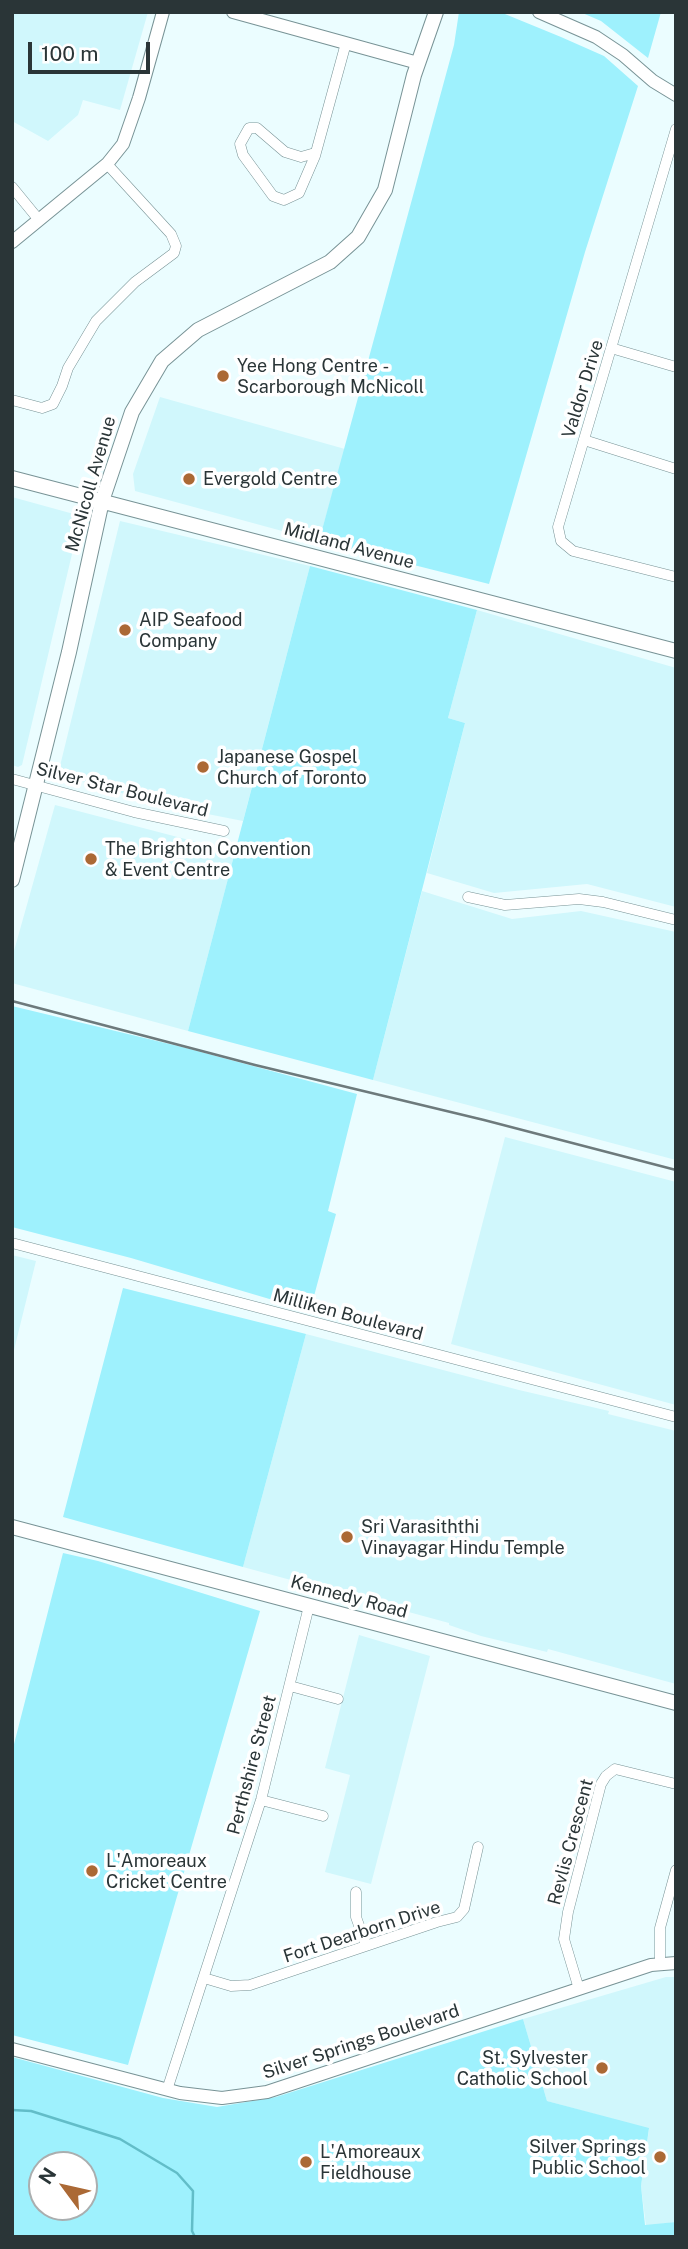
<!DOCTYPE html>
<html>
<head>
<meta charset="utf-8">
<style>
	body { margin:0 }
	#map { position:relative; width:688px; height:2249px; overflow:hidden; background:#ebfdff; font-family:"Public Sans",sans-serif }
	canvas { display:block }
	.frame { position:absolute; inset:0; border:14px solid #2a3537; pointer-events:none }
	.north { position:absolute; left:28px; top:2151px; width:70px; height:70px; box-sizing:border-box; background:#fff; border:2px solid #aaaeaf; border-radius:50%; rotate:303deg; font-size:19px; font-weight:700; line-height:28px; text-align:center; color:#2a3537 }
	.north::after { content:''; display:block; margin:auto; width:24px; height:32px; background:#ab6935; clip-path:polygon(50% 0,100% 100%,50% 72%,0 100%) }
	.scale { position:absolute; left:28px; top:42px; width:122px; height:32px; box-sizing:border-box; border:4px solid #2a3537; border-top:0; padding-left:9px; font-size:21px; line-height:24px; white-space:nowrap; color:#2a3537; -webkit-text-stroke:5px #fff; paint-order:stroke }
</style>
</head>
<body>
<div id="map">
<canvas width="688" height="2249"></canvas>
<div class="frame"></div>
<div class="north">N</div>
<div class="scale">100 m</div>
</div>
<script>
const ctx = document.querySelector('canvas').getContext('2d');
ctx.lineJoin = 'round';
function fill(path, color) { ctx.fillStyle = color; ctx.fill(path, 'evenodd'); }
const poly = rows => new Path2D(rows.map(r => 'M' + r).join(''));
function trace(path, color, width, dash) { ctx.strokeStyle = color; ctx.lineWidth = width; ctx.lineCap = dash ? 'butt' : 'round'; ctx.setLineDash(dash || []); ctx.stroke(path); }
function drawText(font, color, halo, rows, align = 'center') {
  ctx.font = font + ' "Public Sans",sans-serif'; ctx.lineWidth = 7; ctx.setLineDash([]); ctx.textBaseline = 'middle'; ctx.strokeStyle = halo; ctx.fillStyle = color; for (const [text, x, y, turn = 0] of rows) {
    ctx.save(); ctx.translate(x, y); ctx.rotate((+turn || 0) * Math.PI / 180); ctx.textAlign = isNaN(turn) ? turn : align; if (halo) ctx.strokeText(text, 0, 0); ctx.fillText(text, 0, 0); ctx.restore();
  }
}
const built = poly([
	[12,12,148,12,120,110,83,100,78,115,48,141,12,121],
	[160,397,345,449,319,541,135,491,133,474],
	[12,497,81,516,22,765,18,767,12,765],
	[120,521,310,566,243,821,167,806,65,777,60,766],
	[477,610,676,668,676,907,587,884,494,893,427,873,465,723,448,718],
	[55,805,235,852,188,1031,12,983,12,958],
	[422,891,512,919,581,911,676,932,676,1160,373,1080],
	[505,1137,676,1182,676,1405,451,1344],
	[12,1255,36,1261,12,1358],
	[306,1334,519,1390,609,1411,608,1414,676,1431,676,1684,548,1649,547,1652,481,1636,449,1625,449,1623,243,1567],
	[359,1635,430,1656,371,1884,325,1872,350,1775,325,1768],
	[666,1977,676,1977,676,2222,646,2226,641,2186,649,2129,547,2101,523,2019]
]);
const green = poly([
	[459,12,500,12,561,37,604,56,638,86,585,252,489,584,319,541,454,45],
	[580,12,661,12,648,58,601,21],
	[310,566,477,610,448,718,465,723,373,1080,188,1031],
	[12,1006,186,1048,357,1094,328,1211,336,1214,310,1311,131,1258,12,1227],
	[123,1288,306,1334,243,1567,63,1517],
	[63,1553,98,1561,260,1611,128,2065,12,2035,12,1752],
	[523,2019,547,2101,649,2128,641,2186,645,2225,676,2222,676,2237,12,2237,12,2057,163,2098,217,2107,276,2097],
	[42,2165,84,2165,84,2207,42,2207]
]);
const stream = poly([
	[12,2110,31,2111,120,2139,177,2173,193,2191,192,2231,195,2237]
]);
const minor = poly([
	[676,129,558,527,561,541,573,551,676,577],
	[315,153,301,157,285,152,257,128,249,128,240,144,243,155,273,196,284,200,299,193,315,156,346,43],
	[12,187,39,220],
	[611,348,676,367],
	[12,400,42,408,53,404,62,386,68,368,96,321,135,282,174,253,176,246,171,234,107,164],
	[584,440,676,469],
	[12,779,134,812,224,831],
	[468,897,505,905,579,899,603,902,676,920],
	[12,1243,676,1417],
	[290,1686,338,1699],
	[261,1800,323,1816],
	[356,1892,356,1917,366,1945],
	[660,1964,660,1928,676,1870],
	[204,1978,231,1986,250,1985,437,1922,457,1917,464,1909,478,1847],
	[579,1989,564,1939,568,1912,601,1784,606,1776,615,1769,676,1784],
	[167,2090,261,1800,309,1606]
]);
const tertiary = poly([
	[233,12,418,63],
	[539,12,596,37,623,55,653,81,676,95],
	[12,242,107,164,123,144,139,98,163,12],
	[12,2049,180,2093,222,2098,267,2092,651,1965,676,1963]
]);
const secondary = poly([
	[12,478,676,651],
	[12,880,69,652,102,501,132,412,162,361,198,330,330,262,358,237,385,190,414,75,436,12],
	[12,1527,676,1703]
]);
const rail = poly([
	[12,1001,255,1065,484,1120,676,1170]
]);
const markers = [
	[223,376,7,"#ab6935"],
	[189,479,7,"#ab6935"],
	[125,630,7,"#ab6935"],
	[203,767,7,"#ab6935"],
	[91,859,7,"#ab6935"],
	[347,1537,7,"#ab6935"],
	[92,1871,7,"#ab6935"],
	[602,2068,7,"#ab6935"],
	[660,2157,7,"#ab6935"],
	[306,2162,7,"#ab6935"]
];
const poiNames = [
	["Yee Hong Centre -",237,366],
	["Scarborough McNicoll",237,387],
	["Evergold Centre",203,479],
	["AIP Seafood",139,620],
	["Company",139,641],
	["Japanese Gospel",217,757],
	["Church of Toronto",217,778],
	["The Brighton Convention",105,849],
	["& Event Centre",105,870],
	["Sri Varasiththi",361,1527],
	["Vinayagar Hindu Temple",361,1548],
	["L'Amoreaux",106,1861],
	["Cricket Centre",106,1882],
	["St. Sylvester",588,2058,"right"],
	["Catholic School",588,2079,"right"],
	["Silver Springs",646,2147,"right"],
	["Public School",646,2168,"right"],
	["L'Amoreaux",320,2152],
	["Fieldhouse",320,2173]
];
const streetNames = [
	["Valdor Drive",583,389,-73],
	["McNicoll Avenue",91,484,-74],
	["Midland Avenue",349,546,15],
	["Silver Star Boulevard",122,790,14],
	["Milliken Boulevard",348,1315,15],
	["Kennedy Road",349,1597,15],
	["Perthshire Street",252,1765,-75],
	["Revlis Crescent",571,1842,-75],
	["Fort Dearborn Drive",362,1932,-18],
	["Silver Springs Boulevard",361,2042,-18]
];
fill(built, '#d0f7fc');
fill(green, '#9ef1fd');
trace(stream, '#62bdc8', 2.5);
trace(minor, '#789396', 11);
trace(tertiary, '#789396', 14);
trace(secondary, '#789396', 16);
trace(minor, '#fff', 10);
trace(tertiary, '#fff', 12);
trace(secondary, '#fff', 14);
trace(rail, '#6d7a7c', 2.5);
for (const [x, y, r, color] of markers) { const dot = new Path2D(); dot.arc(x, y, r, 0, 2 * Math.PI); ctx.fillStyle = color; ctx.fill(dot); trace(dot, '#fff', 2.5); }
drawText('18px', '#2a3537', '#fff', poiNames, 'left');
drawText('18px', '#2a3537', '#fff', streetNames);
</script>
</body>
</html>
